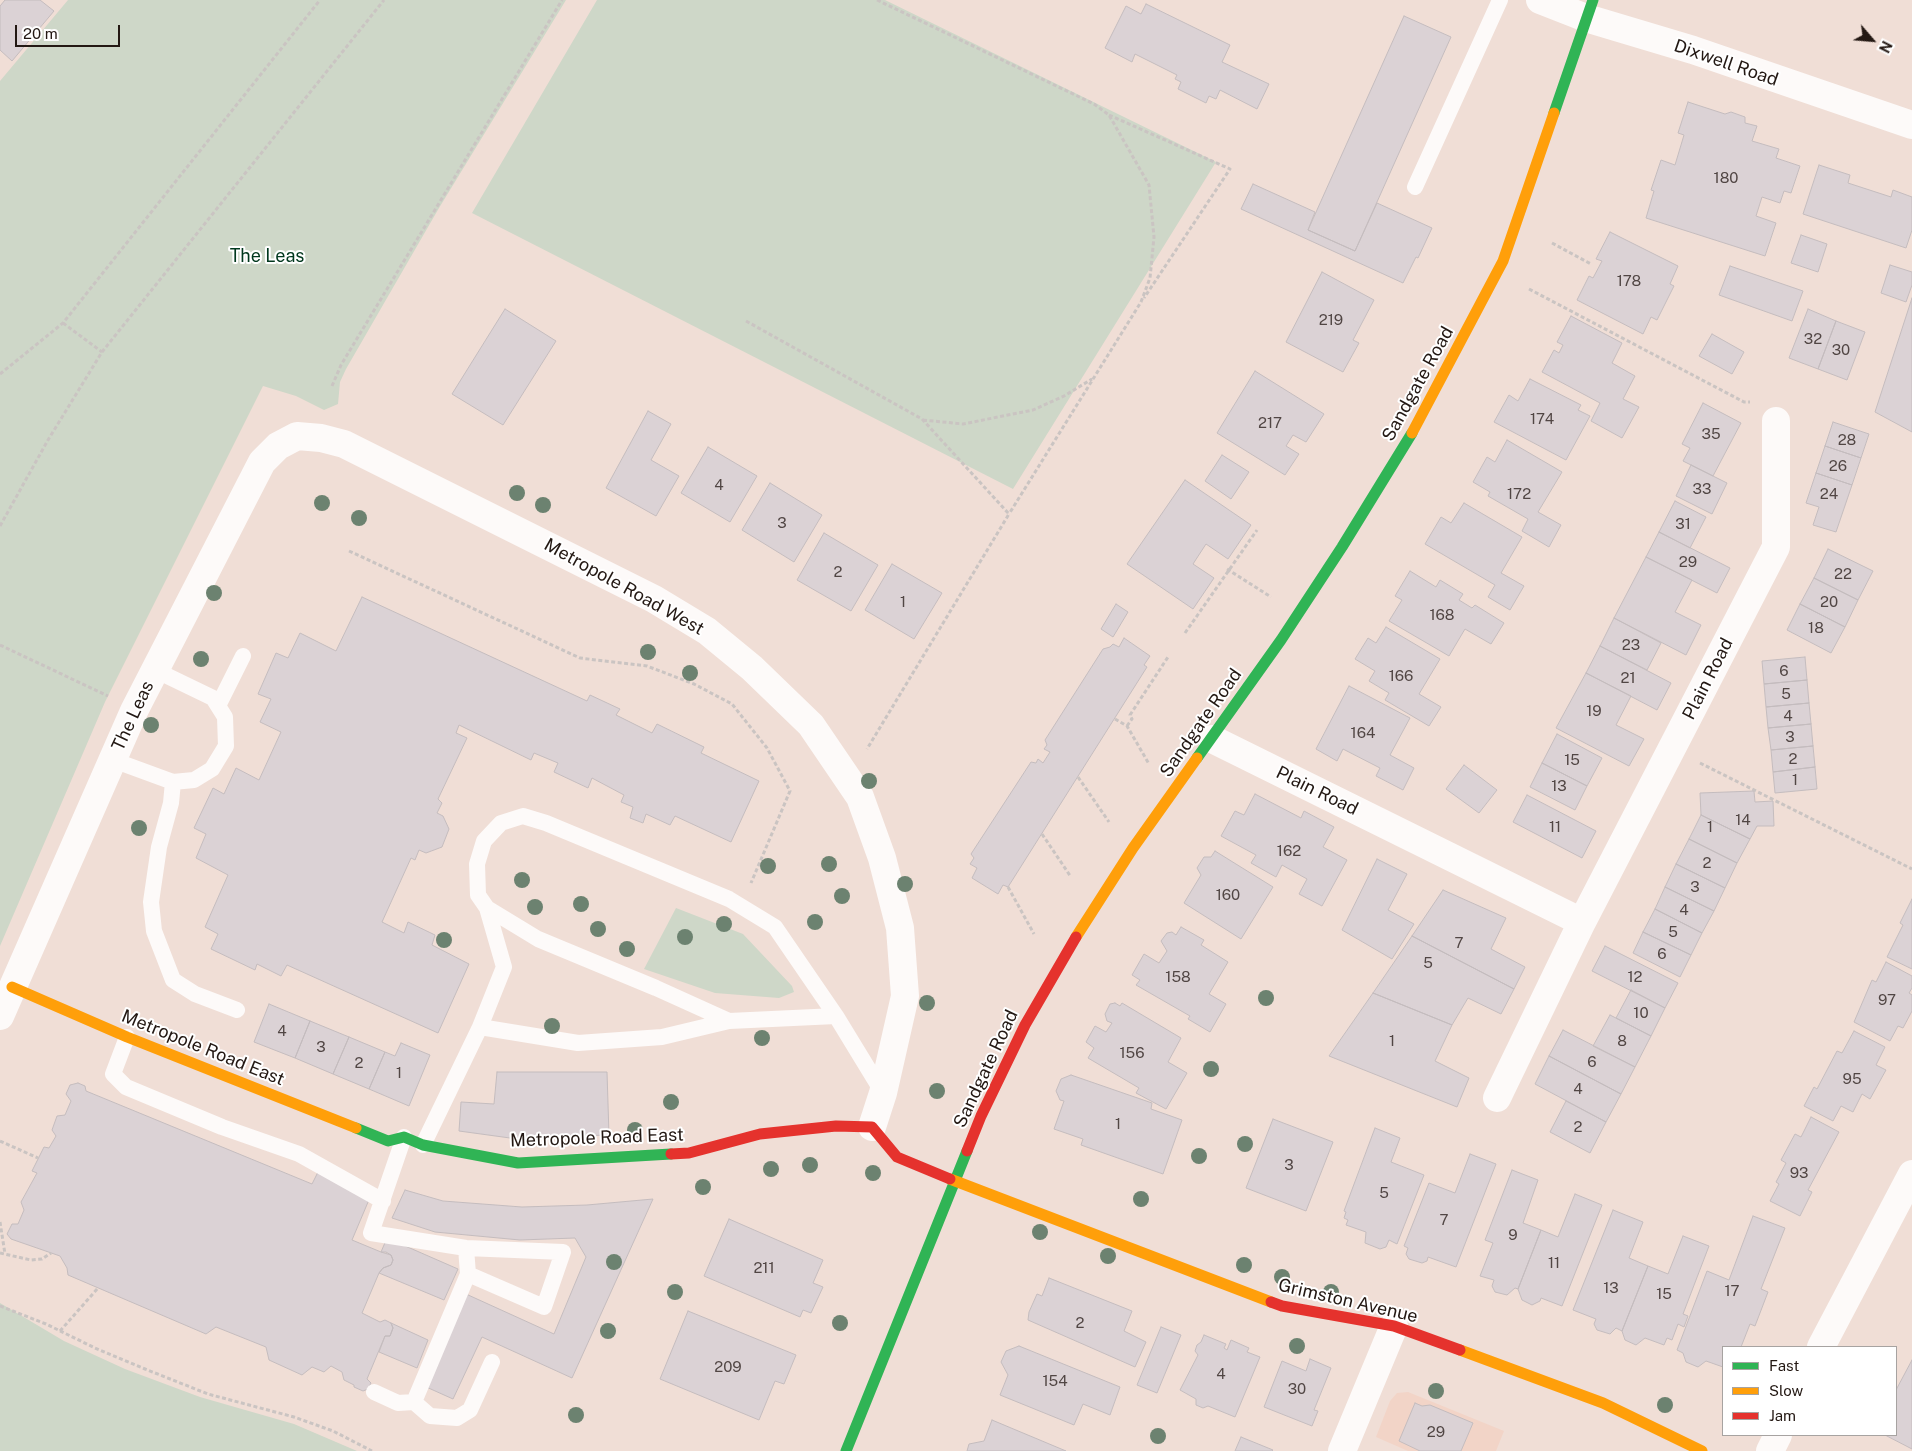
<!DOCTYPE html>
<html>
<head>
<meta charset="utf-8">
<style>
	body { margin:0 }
	#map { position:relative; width:1912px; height:1451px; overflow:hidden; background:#f0ded6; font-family:"Public Sans",sans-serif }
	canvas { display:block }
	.legend { position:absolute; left:1722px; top:1346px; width:175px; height:90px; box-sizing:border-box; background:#fff; border:1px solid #a7a3a1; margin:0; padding:6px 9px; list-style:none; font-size:15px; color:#231813 }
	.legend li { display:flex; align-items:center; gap:10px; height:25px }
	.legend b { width:25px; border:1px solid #a7a3a1 }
	.north { position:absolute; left:1847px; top:15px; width:50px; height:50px; -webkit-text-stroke:4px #fff; paint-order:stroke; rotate:117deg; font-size:14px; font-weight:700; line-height:20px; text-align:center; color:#231813 }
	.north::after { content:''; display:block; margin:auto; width:18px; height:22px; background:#231813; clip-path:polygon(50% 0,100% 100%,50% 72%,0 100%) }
	.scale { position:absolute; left:15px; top:25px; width:105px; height:22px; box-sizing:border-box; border:2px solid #231813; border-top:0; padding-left:6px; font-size:15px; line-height:18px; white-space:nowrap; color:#231813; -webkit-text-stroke:4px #fff; paint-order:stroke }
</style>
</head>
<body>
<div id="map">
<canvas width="1912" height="1451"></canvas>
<ul class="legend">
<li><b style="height:6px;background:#30b455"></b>Fast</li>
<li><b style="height:6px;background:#ff9f0a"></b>Slow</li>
<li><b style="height:6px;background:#e5322d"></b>Jam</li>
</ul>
<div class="north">N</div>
<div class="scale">20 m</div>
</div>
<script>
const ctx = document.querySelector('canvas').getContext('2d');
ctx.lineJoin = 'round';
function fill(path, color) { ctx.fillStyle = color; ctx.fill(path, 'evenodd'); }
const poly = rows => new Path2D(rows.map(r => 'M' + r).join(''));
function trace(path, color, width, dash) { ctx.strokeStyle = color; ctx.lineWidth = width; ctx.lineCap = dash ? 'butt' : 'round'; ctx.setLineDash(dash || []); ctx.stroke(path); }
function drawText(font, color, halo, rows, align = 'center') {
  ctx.font = font + ' "Public Sans",sans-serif'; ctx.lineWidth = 4; ctx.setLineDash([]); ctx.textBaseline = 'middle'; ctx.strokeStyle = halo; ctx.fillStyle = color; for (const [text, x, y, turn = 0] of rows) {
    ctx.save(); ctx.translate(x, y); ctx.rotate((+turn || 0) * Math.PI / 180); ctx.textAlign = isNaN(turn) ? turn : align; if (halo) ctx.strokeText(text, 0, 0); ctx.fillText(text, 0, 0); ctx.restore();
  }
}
const built = poly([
	[1408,1392,1504,1431,1496,1451,1408,1451,1376,1437,1390,1401,1397,1393]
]);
const green = poly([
	[68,0,566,0,439,208,346,369,340,382,338,404,324,410,296,396,263,386,105,702,0,946,0,81],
	[597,0,885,0,1216,162,1013,489,472,213],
	[676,908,743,934,792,986,794,992,779,998,715,993,644,969],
	[0,1303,64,1341,125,1369,200,1397,294,1424,357,1451,0,1451]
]);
const building = poly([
	[5,0,40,0,54,11,12,61,0,50,0,6,5,0],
	[1146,4,1230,45,1222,62,1269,84,1257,109,1220,90,1216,99,1209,96,1206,103,1178,89,1181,82,1175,79,1177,75,1135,54,1132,62,1105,48,1126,6,1141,14,1146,4],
	[1404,16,1451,37,1355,251,1308,230,1404,16],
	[1688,102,1725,114,1731,112,1745,117,1745,123,1757,126,1752,141,1779,149,1776,158,1800,166,1791,193,1784,191,1780,203,1762,197,1756,216,1776,223,1765,256,1646,218,1654,191,1651,190,1661,160,1675,165,1684,135,1678,133,1688,102],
	[1819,165,1850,175,1848,183,1891,197,1893,190,1912,197,1912,230,1906,248,1803,214,1819,165],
	[1253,184,1315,212,1308,230,1355,251,1377,203,1432,228,1418,258,1416,257,1403,283,1241,209,1253,184],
	[1610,232,1678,266,1670,284,1674,286,1657,320,1651,317,1643,334,1577,300,1589,276,1593,278,1602,261,1596,259,1610,232],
	[1801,235,1827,244,1818,272,1791,263,1801,235],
	[1890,265,1912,272,1912,285,1906,302,1881,293,1890,265],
	[1730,266,1803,291,1792,321,1719,295,1730,266],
	[1322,272,1374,300,1353,340,1359,343,1343,372,1286,342,1322,272],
	[1912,298,1912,432,1875,412,1912,298],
	[505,309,556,341,503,425,452,394,505,309],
	[1808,309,1836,321,1818,369,1789,358,1808,309],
	[1571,316,1622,343,1612,363,1635,376,1623,399,1639,407,1622,438,1591,421,1600,403,1542,372,1554,350,1559,353,1563,345,1557,342,1571,316],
	[1836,321,1865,332,1847,380,1818,369,1836,321],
	[1712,334,1744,352,1732,374,1699,356,1712,334],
	[1255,371,1324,414,1306,442,1293,435,1286,446,1299,454,1285,475,1217,433,1255,371],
	[1530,379,1581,405,1578,410,1590,416,1566,460,1494,422,1509,395,1518,401,1530,379],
	[1703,403,1741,423,1713,476,1683,461,1690,448,1682,444,1703,403],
	[648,411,671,424,651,460,679,476,656,516,606,488,648,411],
	[1833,422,1869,434,1861,458,1825,446,1833,422],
	[1507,440,1562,472,1538,512,1561,525,1549,547,1522,531,1528,519,1488,496,1490,492,1473,482,1487,457,1495,462,1507,440],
	[1825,446,1861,458,1852,485,1816,473,1825,446],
	[708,447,757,476,730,522,681,493,708,447],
	[1222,455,1249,472,1231,499,1205,481,1222,455],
	[1691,465,1727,483,1712,514,1676,496,1691,465],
	[1816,473,1852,485,1836,532,1813,525,1819,507,1806,503,1816,473],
	[1185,480,1251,525,1228,559,1206,544,1193,564,1214,578,1193,609,1127,564,1185,480],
	[770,483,822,515,794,562,742,530,770,483],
	[1675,501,1706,517,1690,548,1659,532,1675,501],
	[1464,503,1522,537,1501,573,1524,586,1510,610,1488,597,1495,585,1425,544,1441,517,1451,523,1464,503],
	[1659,532,1730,568,1717,593,1646,557,1659,532],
	[824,533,878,565,851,611,797,580,824,533],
	[1828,549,1873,571,1858,600,1814,578,1828,549],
	[1646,557,1692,580,1675,612,1701,625,1686,655,1614,618,1646,557],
	[892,564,942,593,914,639,865,610,892,564],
	[1410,571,1436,587,1440,580,1463,594,1459,600,1472,608,1475,605,1504,623,1491,644,1465,629,1449,656,1389,621,1402,600,1395,596,1410,571],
	[1814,578,1858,600,1845,627,1800,604,1814,578],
	[362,597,587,701,590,695,620,709,616,715,652,733,657,724,704,747,701,753,759,781,731,842,675,816,670,825,646,814,643,823,630,818,633,807,621,802,624,795,592,778,588,788,554,772,558,763,534,753,531,760,459,725,456,733,467,738,438,799,442,803,437,813,443,816,449,829,442,847,426,853,419,850,415,860,411,858,382,922,404,933,408,922,435,935,432,945,469,964,438,1033,287,965,281,976,257,964,255,970,211,949,218,934,205,927,228,875,196,858,206,834,194,828,213,788,224,794,236,768,259,780,281,732,260,722,271,699,258,694,276,653,288,658,300,633,336,651,362,597],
	[1116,604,1128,612,1113,637,1101,629,1116,604],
	[1800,604,1845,627,1831,653,1787,630,1800,604],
	[1614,618,1661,643,1647,670,1600,646,1614,618],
	[1386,627,1440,659,1419,694,1441,707,1429,726,1385,700,1389,693,1369,681,1375,671,1355,659,1368,638,1376,643,1386,627],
	[1124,638,1150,656,1144,665,1147,667,1008,887,1003,885,998,894,972,878,977,868,970,864,974,858,971,854,1031,762,1036,763,1038,759,1043,763,1050,752,1044,749,1047,745,1045,740,1103,649,1110,647,1113,644,1119,647,1124,638],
	[1600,646,1671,683,1657,710,1586,673,1600,646],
	[1805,657,1807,680,1764,684,1762,661,1805,657],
	[1586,673,1631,696,1616,725,1644,739,1629,766,1556,728,1586,673],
	[1807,680,1809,703,1766,707,1764,684,1807,680],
	[1349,686,1410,718,1390,755,1414,768,1403,790,1376,776,1380,768,1343,749,1337,761,1316,749,1349,686],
	[1809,703,1811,724,1768,728,1766,707,1809,703],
	[1811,724,1813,746,1771,750,1768,728,1811,724],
	[1557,734,1602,758,1587,786,1542,763,1557,734],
	[1813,746,1815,767,1773,772,1771,750,1813,746],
	[1542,763,1587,786,1575,810,1530,787,1542,763],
	[1464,765,1497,790,1479,813,1446,789,1464,765],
	[1815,767,1817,789,1775,793,1773,772,1815,767],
	[1754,791,1755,802,1773,801,1774,826,1757,826,1750,839,1701,815,1700,793,1754,791],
	[1255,794,1301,818,1304,811,1334,827,1323,847,1347,860,1322,906,1299,894,1307,879,1282,865,1276,877,1251,863,1256,855,1221,836,1235,811,1244,815,1255,794],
	[1527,795,1596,831,1582,858,1513,822,1527,795],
	[1701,815,1750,839,1737,863,1689,839,1701,815],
	[1689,839,1737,863,1725,888,1676,864,1689,839],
	[1215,851,1273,887,1241,939,1184,903,1201,875,1197,868,1204,857,1211,857,1215,851],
	[1377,859,1407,874,1388,910,1414,924,1392,959,1342,930,1377,859],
	[1676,864,1725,888,1714,911,1665,887,1676,864],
	[1665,887,1714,911,1702,933,1655,909,1665,887],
	[1443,890,1506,918,1491,949,1525,967,1514,989,1412,936,1443,890],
	[1912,899,1912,969,1887,957,1903,925,1900,923,1912,899],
	[1655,909,1702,933,1691,955,1643,932,1655,909],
	[1181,927,1204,940,1201,945,1228,962,1209,994,1226,1004,1210,1032,1188,1019,1190,1016,1136,985,1140,980,1132,975,1144,954,1159,963,1167,951,1161,941,1167,933,1172,932,1176,935,1181,927],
	[1643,932,1691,955,1680,977,1633,953,1643,932],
	[1412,936,1514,989,1501,1014,1468,998,1452,1025,1373,993,1412,936],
	[1605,946,1678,983,1665,1008,1592,971,1605,946],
	[1886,962,1912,976,1912,988,1909,993,1912,995,1912,1011,1903,1028,1898,1026,1890,1041,1854,1022,1872,980,1876,982,1886,962],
	[1631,990,1665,1008,1651,1036,1616,1018,1631,990],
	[1373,993,1452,1025,1435,1061,1469,1078,1457,1107,1329,1056,1373,993],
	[1115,1003,1120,1006,1122,1003,1181,1038,1168,1062,1187,1073,1166,1109,1136,1093,1139,1088,1088,1058,1094,1048,1086,1042,1095,1026,1106,1032,1112,1023,1107,1021,1105,1014,1110,1004,1115,1003],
	[269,1004,310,1021,295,1058,254,1042,269,1004],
	[1610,1015,1651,1036,1635,1067,1593,1046,1610,1015],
	[310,1021,349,1037,333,1074,295,1058,310,1021],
	[1563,1030,1635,1067,1621,1094,1549,1056,1563,1030],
	[1854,1031,1885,1047,1876,1065,1886,1070,1870,1099,1862,1094,1853,1112,1841,1106,1833,1121,1804,1106,1814,1087,1817,1089,1837,1051,1842,1053,1854,1031],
	[349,1037,385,1052,369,1089,333,1074,349,1037],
	[401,1043,430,1055,409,1106,369,1089,385,1052,395,1056,401,1043],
	[1549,1056,1621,1094,1606,1122,1535,1084,1549,1056],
	[497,1072,607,1072,609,1135,510,1138,459,1131,461,1102,494,1104,497,1072],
	[1071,1075,1152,1103,1151,1109,1182,1120,1163,1174,1081,1145,1083,1139,1054,1129,1064,1101,1060,1100,1056,1091,1061,1079,1071,1075],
	[78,1083,85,1086,86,1091,312,1184,318,1172,371,1195,352,1240,381,1252,386,1252,391,1255,393,1260,391,1265,383,1268,379,1273,362,1313,380,1322,385,1320,391,1323,393,1328,390,1336,385,1336,367,1379,371,1383,368,1389,363,1391,354,1387,354,1385,344,1380,342,1372,331,1366,324,1372,312,1367,302,1375,269,1360,266,1347,216,1327,206,1334,68,1275,67,1268,60,1256,11,1239,7,1234,12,1224,18,1224,24,1210,21,1202,37,1173,32,1171,44,1147,49,1148,56,1136,52,1130,57,1116,65,1115,71,1101,66,1094,70,1085,78,1083],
	[1566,1101,1606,1122,1590,1153,1550,1132,1566,1101],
	[1811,1117,1839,1132,1808,1190,1812,1192,1800,1216,1770,1201,1779,1184,1776,1182,1786,1163,1781,1160,1795,1134,1801,1137,1811,1117],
	[1273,1119,1333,1142,1306,1211,1246,1188,1273,1119],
	[1375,1128,1400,1138,1391,1162,1424,1175,1397,1244,1389,1240,1386,1247,1380,1249,1365,1243,1366,1232,1346,1225,1348,1220,1344,1218,1346,1212,1344,1211,1375,1128],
	[1470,1154,1496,1164,1456,1267,1428,1257,1427,1261,1422,1263,1409,1259,1406,1254,1408,1248,1404,1246,1429,1183,1455,1193,1470,1154],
	[1512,1170,1538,1180,1523,1223,1541,1230,1518,1289,1515,1288,1507,1295,1495,1292,1492,1286,1494,1280,1480,1276,1493,1243,1485,1240,1512,1170],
	[405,1190,443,1201,522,1207,587,1205,653,1199,572,1378,482,1337,453,1399,424,1386,466,1294,554,1334,586,1257,575,1238,520,1240,435,1232,392,1218,405,1190],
	[1575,1194,1602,1205,1562,1306,1541,1298,1540,1301,1532,1305,1522,1300,1518,1289,1541,1230,1558,1237,1575,1194],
	[1613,1210,1643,1222,1629,1258,1648,1266,1622,1331,1616,1328,1610,1334,1597,1330,1594,1324,1596,1319,1573,1310,1613,1210],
	[1753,1216,1785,1228,1761,1289,1768,1292,1755,1326,1750,1324,1741,1347,1723,1347,1723,1367,1706,1361,1698,1367,1686,1362,1683,1353,1677,1350,1707,1271,1729,1280,1753,1216],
	[729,1219,823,1260,813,1283,823,1287,811,1313,803,1310,800,1317,704,1276,729,1219],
	[1683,1236,1709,1246,1683,1314,1688,1316,1684,1327,1678,1324,1672,1340,1667,1338,1664,1345,1645,1338,1636,1345,1625,1340,1622,1331,1648,1266,1668,1274,1683,1236],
	[387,1238,458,1269,444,1300,379,1273,383,1268,391,1265,393,1260,391,1255,381,1252,387,1238],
	[1049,1278,1132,1311,1124,1331,1146,1342,1135,1367,1028,1320,1029,1312,1037,1294,1042,1296,1049,1278],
	[688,1311,796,1355,784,1384,775,1381,759,1420,660,1379,688,1311],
	[391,1323,428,1340,417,1368,379,1352,385,1336,390,1336,393,1328,391,1323],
	[1161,1327,1181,1335,1157,1393,1137,1385,1161,1327],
	[1204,1335,1226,1344,1224,1348,1227,1350,1231,1340,1249,1348,1247,1352,1260,1357,1235,1417,1208,1406,1203,1408,1196,1405,1196,1399,1180,1390,1198,1355,1195,1351,1197,1345,1201,1342,1204,1335],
	[1019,1346,1120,1387,1110,1415,1083,1404,1074,1425,1000,1395,1008,1375,1001,1362,1006,1351,1019,1346],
	[1310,1359,1331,1368,1314,1410,1318,1411,1312,1426,1264,1407,1282,1361,1306,1371,1310,1359],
	[1912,1360,1912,1449,1885,1435,1896,1435,1896,1390,1912,1360],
	[1415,1403,1422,1406,1430,1405,1473,1423,1461,1451,1420,1451,1399,1441,1415,1403],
	[992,1420,1066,1451,967,1451,969,1444,984,1441,992,1420],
	[1241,1437,1273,1450,1272,1451,1235,1451,1241,1437]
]);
const path = poly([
	[877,0,1094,104,1109,115,1149,185,1154,237,1150,278,1141,302,1009,514],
	[1109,115,1230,169,1144,298],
	[1552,243,1591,264],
	[1529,289,1744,402,1750,402],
	[746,321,922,419,1009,514,867,749],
	[63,323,102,352],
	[0,374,63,323,320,0],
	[332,386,341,365,562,0],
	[923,420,963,424,1033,410,1064,396,1092,379],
	[0,526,48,440,102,352,384,0],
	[349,551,580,658,647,666,694,684,732,704,767,748,790,791,751,883],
	[1227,569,1271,597],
	[1185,633,1257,530],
	[0,645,108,696],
	[1115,719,1127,726,1149,764],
	[1127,726,1132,719,1130,715,1168,657],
	[1700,763,1912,869],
	[1078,777,1109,822],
	[1042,834,1071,877],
	[1008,887,1034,934],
	[0,1141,38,1158],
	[0,1222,5,1254],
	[0,1253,31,1260,42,1259,51,1253],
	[0,1306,46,1324,95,1348,145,1369,208,1394,294,1417,333,1431,372,1451],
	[60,1331,98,1288]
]);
const lane = poly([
	[1415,187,1500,0],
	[218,706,243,656],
	[113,760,173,782,194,780,212,769,226,746,225,717,213,698,155,670],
	[173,782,171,803,159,847,151,902,154,931,173,980,195,994,237,1010],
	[729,1021,656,988,538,939,487,908,478,895,477,864,484,841,501,823,523,816,546,823,729,899,775,927,836,1016],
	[480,1027,578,1043,662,1037,729,1021,836,1016,883,1093],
	[127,1037,113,1074,126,1087,222,1127,299,1154,383,1201],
	[404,1137,371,1233,466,1248,563,1252,544,1307,468,1274,466,1248],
	[423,1145,480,1027,504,967,487,908],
	[468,1274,414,1402,430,1416,457,1418,470,1410,492,1362],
	[374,1392,398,1403,414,1402]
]);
const street = poly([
	[1540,0,1586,18,1693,50,1912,125],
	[1212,739,1582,922],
	[0,1016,134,711,262,462,278,446,297,436,321,438,344,444,654,599,707,631,752,668,811,725,860,797,882,858,900,928,905,996,883,1093,872,1127],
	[1497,1098,1582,922,1776,547,1776,421],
	[1821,1347,1912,1174],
	[1342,1451,1394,1326],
	[1770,1451,1778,1435]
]);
const fast = poly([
	[1554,113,1593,0],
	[1197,758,1281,640,1342,547,1412,433],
	[356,1128,388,1141,404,1137,423,1145,518,1163,671,1154],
	[846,1451,967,1151]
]);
const slow = poly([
	[1412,433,1503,261,1554,113],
	[1076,937,1133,848,1197,758],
	[12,987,127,1037,356,1128],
	[950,1179,1271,1302],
	[1460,1350,1603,1403,1702,1451]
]);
const jam = poly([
	[967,1151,981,1116,1025,1025,1076,937],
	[671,1154,689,1153,760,1134,836,1126,872,1127,897,1157,950,1179],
	[1271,1302,1282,1306,1394,1326,1460,1350]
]);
const trees = [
	[517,493],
	[322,503],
	[543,505],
	[359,518],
	[214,593],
	[648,652],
	[201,659],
	[690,673],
	[151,725],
	[869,781],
	[139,828],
	[829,864],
	[768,866],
	[522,880],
	[905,884],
	[842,896],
	[581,904],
	[535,907],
	[815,922],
	[724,924],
	[598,929],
	[685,937],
	[444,940],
	[627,949],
	[1266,998],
	[927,1003],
	[552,1026],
	[762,1038],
	[1211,1069],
	[937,1091],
	[671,1102],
	[635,1130],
	[1245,1144],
	[1199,1156],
	[810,1165],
	[771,1169],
	[873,1173],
	[703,1187],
	[1141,1199],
	[1040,1232],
	[1108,1256],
	[614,1262],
	[1244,1265],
	[1282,1277],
	[675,1292],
	[1331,1292],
	[840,1323],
	[608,1331],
	[1297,1346],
	[1436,1391],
	[1665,1405],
	[576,1415],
	[1158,1436]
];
const numberNames = [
	["180",1726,178],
	["178",1629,281],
	["219",1331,320],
	["32",1813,339],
	["30",1841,350],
	["174",1542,419],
	["217",1270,423],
	["35",1711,434],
	["28",1847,440],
	["26",1838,466],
	["4",719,485],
	["33",1702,489],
	["172",1519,494],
	["24",1829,494],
	["3",782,523],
	["31",1683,524],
	["29",1688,562],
	["2",838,572],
	["22",1843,574],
	["1",903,602],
	["20",1829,602],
	["168",1442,615],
	["18",1816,628],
	["23",1631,645],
	["6",1784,671],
	["166",1401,676],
	["21",1628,678],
	["5",1786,694],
	["19",1594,711],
	["4",1788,716],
	["164",1363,733],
	["3",1790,737],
	["2",1793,759],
	["15",1572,760],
	["1",1795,780],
	["13",1559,786],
	["14",1743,820],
	["11",1555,827],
	["1",1710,827],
	["162",1289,851],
	["2",1707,863],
	["3",1695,887],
	["160",1228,895],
	["4",1684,910],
	["5",1673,932],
	["7",1459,943],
	["6",1662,954],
	["5",1428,963],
	["158",1178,977],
	["12",1635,977],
	["97",1887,1000],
	["10",1641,1013],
	["4",282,1031],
	["1",1392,1041],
	["8",1622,1041],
	["3",321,1047],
	["156",1132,1053],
	["6",1592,1062],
	["2",359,1063],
	["1",399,1073],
	["95",1852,1079],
	["4",1578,1089],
	["1",1118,1124],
	["2",1578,1127],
	["3",1289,1165],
	["93",1799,1173],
	["5",1384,1193],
	["7",1444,1220],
	["9",1513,1235],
	["11",1554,1263],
	["211",764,1268],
	["13",1611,1288],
	["17",1732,1291],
	["15",1664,1294],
	["2",1080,1323],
	["209",728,1367],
	["4",1221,1374],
	["154",1055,1381],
	["30",1297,1389],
	["29",1436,1432]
];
const streetNames = [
	["Dixwell Road",1726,63,19],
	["Sandgate Road",1418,384,-61],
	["Metropole Road West",624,587,29],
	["Plain Road",1708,679,-63],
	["The Leas",133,716,-65],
	["Sandgate Road",1201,723,-55],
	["Plain Road",1317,791,26],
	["Metropole Road East",203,1048,22],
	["Sandgate Road",986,1069,-65],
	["Metropole Road East",597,1138,-2],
	["Grimston Avenue",1348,1301,13]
];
const parkNames = [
	["The Leas",267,256]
];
fill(built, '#f2d4c7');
fill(green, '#ced7c8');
fill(building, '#dbd2d5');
trace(building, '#c4bcbe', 1);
trace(path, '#cac4c2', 3, [4, 2.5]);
trace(lane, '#fdfaf9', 16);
trace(street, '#fdfaf9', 28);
trace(fast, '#30b455', 11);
trace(slow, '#ff9f0a', 11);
trace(jam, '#e5322d', 11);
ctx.fillStyle = '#6c8270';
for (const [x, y] of trees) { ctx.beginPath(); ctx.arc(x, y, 8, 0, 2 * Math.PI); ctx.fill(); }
drawText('15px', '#514644', null, numberNames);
drawText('18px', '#231813', '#fff', streetNames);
drawText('18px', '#00371d', '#fff', parkNames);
</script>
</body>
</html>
